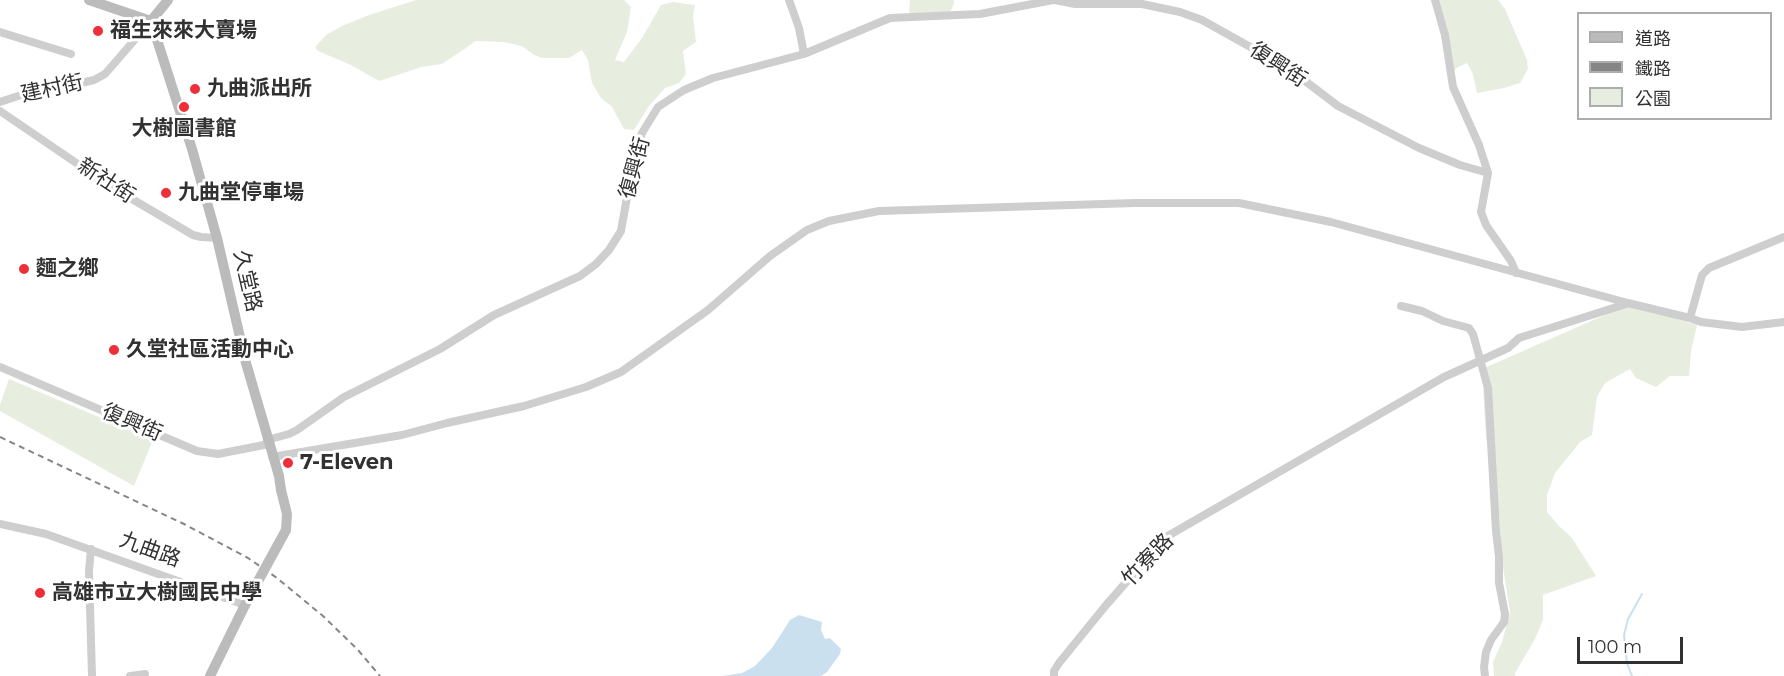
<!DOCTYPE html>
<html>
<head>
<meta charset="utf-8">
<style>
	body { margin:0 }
	#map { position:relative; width:1784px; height:676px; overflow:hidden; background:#fff; font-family:Montserrat,"Noto Sans TC",sans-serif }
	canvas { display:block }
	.legend { position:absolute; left:1577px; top:12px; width:195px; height:108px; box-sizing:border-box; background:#fff; border:2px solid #adadad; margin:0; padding:8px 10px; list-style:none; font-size:18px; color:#313131 }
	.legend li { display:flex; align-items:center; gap:12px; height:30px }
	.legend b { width:30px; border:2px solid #adadad }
	.scale { position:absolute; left:1577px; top:637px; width:106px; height:27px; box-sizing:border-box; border:3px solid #313131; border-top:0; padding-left:8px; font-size:18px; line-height:21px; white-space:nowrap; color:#313131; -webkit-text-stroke:4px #fff; paint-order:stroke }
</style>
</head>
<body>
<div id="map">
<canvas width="1784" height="676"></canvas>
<ul class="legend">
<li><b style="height:8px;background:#bbb"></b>道路</li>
<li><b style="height:8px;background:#868686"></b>鐵路</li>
<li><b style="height:16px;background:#e7eedf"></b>公園</li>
</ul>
<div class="scale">100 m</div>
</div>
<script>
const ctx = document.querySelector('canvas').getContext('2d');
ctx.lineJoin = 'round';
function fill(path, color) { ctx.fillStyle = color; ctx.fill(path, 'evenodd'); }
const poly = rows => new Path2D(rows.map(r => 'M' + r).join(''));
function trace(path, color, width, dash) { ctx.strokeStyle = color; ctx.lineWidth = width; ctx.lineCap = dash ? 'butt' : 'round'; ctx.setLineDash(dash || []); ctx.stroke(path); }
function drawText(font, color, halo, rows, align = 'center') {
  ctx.font = font + ' Montserrat,"Noto Sans TC",sans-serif'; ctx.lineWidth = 6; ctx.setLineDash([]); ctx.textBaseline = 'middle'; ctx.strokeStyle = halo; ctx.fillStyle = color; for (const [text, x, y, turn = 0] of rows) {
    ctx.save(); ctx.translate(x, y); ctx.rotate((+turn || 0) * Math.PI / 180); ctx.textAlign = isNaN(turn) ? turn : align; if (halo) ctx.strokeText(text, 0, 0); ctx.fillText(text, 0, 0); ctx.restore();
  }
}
const green = poly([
	[416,0,624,0,631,7,627,32,615,60,624,62,642,38,661,5,673,2,695,5,693,16,696,42,683,51,686,74,679,83,665,88,649,106,634,130,624,129,612,107,601,98,592,83,588,60,582,50,569,58,542,58,534,55,522,46,503,42,476,41,442,64,421,67,379,81,351,65,318,51,315,47,326,35,342,26,369,15],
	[910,0,954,0,954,4,950,12,909,14],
	[1433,0,1498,0,1505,9,1527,60,1528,69,1520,83,1504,88,1477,93,1473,74,1467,63,1458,67,1450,75],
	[1630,304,1697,325,1691,351,1689,376,1670,376,1656,387,1636,378,1630,369,1605,383,1597,397,1592,435,1580,442,1555,473,1547,495,1547,512,1558,525,1572,538,1596,576,1543,595,1543,620,1535,639,1515,673,1515,676,1494,676,1493,662,1502,642,1510,612,1502,560,1499,515,1486,437,1482,369],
	[9,379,153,440,134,486,0,411,0,405]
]);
const water = poly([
	[799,615,822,622,821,630,825,639,830,638,841,649,840,654,827,672,821,676,722,676,742,673,755,666,772,648,790,620]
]);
const stream = poly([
	[1632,676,1627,663,1624,635,1628,619,1642,594]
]);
const street = poly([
	[789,0,799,28,804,54],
	[1055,0,1075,4,1142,4,1180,12,1202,20,1288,68,1338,106,1419,148,1460,165,1488,173],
	[1435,0,1445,35,1453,87,1479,145,1488,173,1481,212,1486,225,1511,261,1516,273],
	[0,32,71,54],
	[0,102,39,89,68,86,94,80,105,74,151,21],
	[0,111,110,186,193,235,201,237,217,238],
	[1401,306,1422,311,1443,321,1469,328,1473,334,1488,388,1496,531,1499,557,1499,583,1505,614,1504,622,1491,640,1486,652,1484,667,1485,676],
	[1690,318,1702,275,1709,268,1784,237],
	[0,367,197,451,218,454,269,444],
	[267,440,289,434,297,430,344,397,440,349,494,315,580,276,596,264,609,250,621,231,634,158,642,133,658,107,684,90,713,78,804,54,890,18,980,14,1053,0],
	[272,457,402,435,447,423,524,406,586,387,621,372,708,310,770,256,807,230,829,221,879,211,1135,203,1239,203,1331,222,1628,303,1690,318,1701,322,1742,327,1784,322],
	[0,524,46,534,245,605],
	[91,549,89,571,92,676],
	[130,676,145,674,144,676],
	[1054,676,1054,671,1059,663,1107,604,1166,537,1444,377,1508,348,1519,338,1626,304]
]);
const secondary = poly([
	[89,0,151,21],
	[151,21,192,149,217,238,246,363,279,476,281,490],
	[151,21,168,0],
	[210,676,245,605]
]);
const rail = poly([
	[0,437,184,524,248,558,277,578,323,616,358,650,380,676]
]);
const secondaryBridge = poly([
	[245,605,286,530,287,514,281,490]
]);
const markers = [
	[98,31,6,"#ee2e38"],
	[195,89,6,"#ee2e38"],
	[184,107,6,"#ee2e38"],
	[166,193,6,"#ee2e38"],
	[24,269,6,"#ee2e38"],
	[114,350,6,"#ee2e38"],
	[288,463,6,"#ee2e38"],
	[40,593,6,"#ee2e38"]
];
const poiNames = [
	["福生來來大賣場",110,31],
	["九曲派出所",207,89],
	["大樹圖書館",184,129,"center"],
	["九曲堂停車場",178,193],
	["麵之鄉",36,269],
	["久堂社區活動中心",126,350],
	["7-Eleven",300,463],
	["高雄市立大樹國民中學",52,593]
];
const streetNames = [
	["復興街",1278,65,33],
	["建村街",52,89,-12],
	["復興街",635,168,-75],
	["新社街",106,181,33],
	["久堂路",247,281,77],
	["復興街",132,423,23],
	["九曲路",150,550,20],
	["竹寮路",1148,560,-46]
];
fill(green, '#e7eedf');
fill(water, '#cbe0ef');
trace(stream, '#cbe0ef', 2);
trace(street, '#cecece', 8);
trace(secondary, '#bbb', 10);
trace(rail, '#868686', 2, [6, 4.5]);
trace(secondaryBridge, '#bbb', 10);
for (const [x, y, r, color] of markers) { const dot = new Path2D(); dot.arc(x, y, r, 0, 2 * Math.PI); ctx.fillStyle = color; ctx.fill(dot); trace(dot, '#fff', 2); }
drawText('bold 21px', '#313131', '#fff', poiNames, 'left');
drawText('21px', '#313131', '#fff', streetNames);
</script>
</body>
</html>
